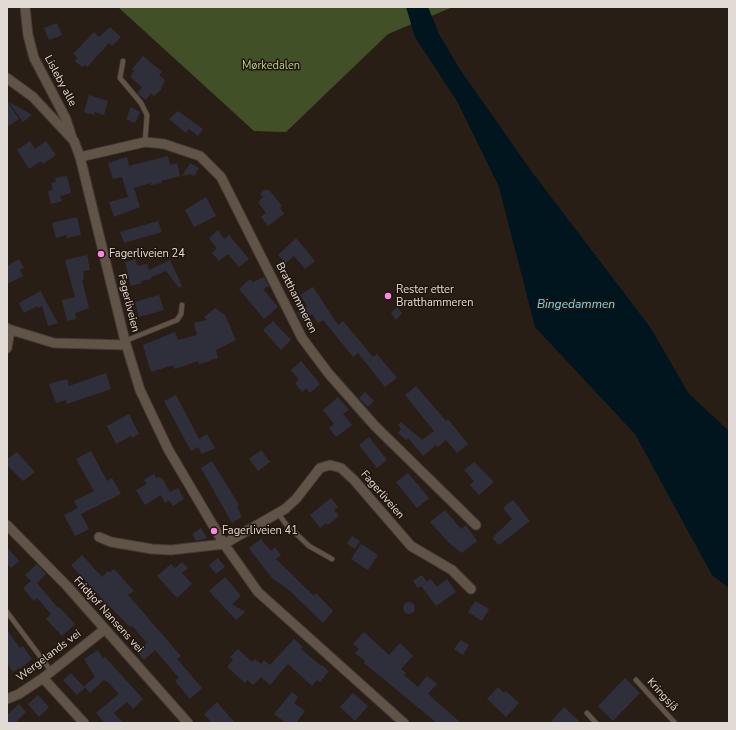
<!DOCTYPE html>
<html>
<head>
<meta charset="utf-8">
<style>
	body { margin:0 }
	#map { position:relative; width:736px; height:730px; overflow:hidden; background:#291e15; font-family:"Nunito Sans",sans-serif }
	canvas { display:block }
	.frame { position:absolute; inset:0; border:8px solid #e2dad4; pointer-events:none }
</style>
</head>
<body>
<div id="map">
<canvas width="736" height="730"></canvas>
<div class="frame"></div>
</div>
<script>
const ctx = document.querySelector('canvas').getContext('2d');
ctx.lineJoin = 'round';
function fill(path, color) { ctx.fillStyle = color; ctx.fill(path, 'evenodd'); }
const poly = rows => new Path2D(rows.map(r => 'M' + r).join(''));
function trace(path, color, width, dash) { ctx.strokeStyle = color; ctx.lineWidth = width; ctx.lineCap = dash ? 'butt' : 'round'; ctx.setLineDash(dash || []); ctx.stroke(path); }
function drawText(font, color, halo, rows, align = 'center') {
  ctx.font = font + ' "Nunito Sans",sans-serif'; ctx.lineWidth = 3; ctx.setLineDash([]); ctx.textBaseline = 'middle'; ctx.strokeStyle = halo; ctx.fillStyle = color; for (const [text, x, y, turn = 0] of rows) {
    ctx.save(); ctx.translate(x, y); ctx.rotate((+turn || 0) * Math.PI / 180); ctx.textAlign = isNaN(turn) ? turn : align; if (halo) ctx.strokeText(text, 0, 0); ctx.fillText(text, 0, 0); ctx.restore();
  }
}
const forest = poly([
	[118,7,453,7,388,34,286,132,254,131]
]);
const water = poly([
	[406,7,428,7,439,34,459,68,532,172,650,327,689,394,729,431,729,588,712,575,635,434,535,327,499,187,457,101,415,37]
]);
const building = poly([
	[57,23,62,35,49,40,44,28],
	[110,27,121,37,112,46,109,43,87,67,85,65,82,67,75,61,78,58,73,54,94,32,99,37],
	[143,56,162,72,159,75,165,80,160,91,154,96,151,93,146,100,137,93,142,87,130,77,134,71,132,69],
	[89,95,108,101,104,115,95,112,94,115,84,112],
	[7,101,19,119,7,127],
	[9,102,32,115,23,122],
	[131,107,140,112,135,123,126,119],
	[178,111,203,129,198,136,189,129,186,133,169,119],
	[30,141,35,149,46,141,56,155,43,164,41,161,29,169,17,150],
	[168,156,170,165,177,163,180,176,161,181,161,183,151,185,151,183,134,188,140,207,114,217,109,202,128,197,122,177,113,179,108,163,127,157,129,166],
	[190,163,199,168,194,176,190,174,182,176],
	[67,176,71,193,60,196,62,201,51,204,48,191,53,190,51,183,56,182,55,178],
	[264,190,269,190,282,206,280,208,284,214,268,226,261,217,266,213,258,202,263,197,260,194],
	[206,197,216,216,194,227,185,210],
	[77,217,81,235,67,238,66,235,56,238,52,223],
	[158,221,162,232,124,243,120,232],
	[218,230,224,239,229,235,249,259,239,267,228,254,219,261,212,253,217,248,209,238],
	[296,238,315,261,305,269,294,256,286,263,278,255],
	[87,255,90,270,83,271,84,279,82,280,89,308,75,313,76,319,67,321,62,300,75,297,65,260],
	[19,259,24,268,20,270,23,276,7,284,7,266],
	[136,259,137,266,147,264,149,270,170,260,182,286,179,288,166,271,151,277,151,279,141,281,142,283,131,286,125,262],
	[264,277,269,286,263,289,278,307,264,319,239,289,250,279,253,282],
	[313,287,338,325,343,321,373,357,377,354,397,378,385,387,358,353,353,357,323,320,318,323,312,314,302,321,297,312,307,306,300,295],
	[41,291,43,296,58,323,48,326,42,306,38,308,37,306,24,313,19,303],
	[159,295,164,310,139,317,135,302],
	[397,307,402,313,396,320,391,313],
	[215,308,225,315,236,340,216,350,218,358,210,360,210,361,199,364,198,361,175,369,173,365,151,372,143,345,175,332,178,340,197,335,194,323,207,320,204,317],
	[273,321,291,340,281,350,263,330],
	[301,361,320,384,310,393,306,388,302,392,295,383,299,380,291,370],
	[106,373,111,389,70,403,67,404,66,400,56,403,49,384,67,379,69,386],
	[416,386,446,421,448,419,468,444,457,453,446,440,438,447,436,445,423,456,408,438,406,440,398,433,401,429,398,425,401,422,422,440,434,431,405,395],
	[365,392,374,401,368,407,359,398],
	[176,395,199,439,207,434,215,448,202,454,198,447,191,451,164,401],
	[338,397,349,410,343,414,352,425,336,437,329,428,334,424,323,410],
	[129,414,139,434,132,438,131,436,116,444,107,426],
	[369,437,387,460,377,468,359,445],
	[261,450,270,462,258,471,249,459],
	[91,451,107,481,112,478,121,494,81,514,89,529,75,536,64,515,78,508,74,501,94,491,76,459],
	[17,452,35,472,23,481,7,465,7,459],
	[212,461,239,505,237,506,242,517,232,523,201,468],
	[474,462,494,482,479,495,470,485,474,481,464,470],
	[408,473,429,498,417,508,396,482],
	[154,474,156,478,159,477,162,478,170,492,178,488,184,499,173,506,169,500,165,503,161,495,145,505,136,490,147,484,144,480],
	[331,498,338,507,334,510,339,516,328,525,326,523,320,528,310,515],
	[513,500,530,521,499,545,492,538,512,519,503,508],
	[445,510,461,529,466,525,477,541,462,553,449,543,430,522],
	[201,528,207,538,196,541,192,534],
	[352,536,360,541,355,549,347,544],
	[261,539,271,551,275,547,281,555,276,559,314,596,316,593,333,611,323,623,289,590,272,578,254,555,249,548],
	[361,544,378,555,368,570,351,559],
	[7,547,19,561,11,568,7,564],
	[82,555,102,577,108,571,110,572,114,569,134,591,128,595,181,656,177,659,202,688,190,699,175,681,179,678,155,650,144,660,137,652,147,643,132,626,130,627,102,599,71,565],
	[218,558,225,567,216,574,209,565],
	[182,562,188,568,182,573,192,584,177,598,157,576,171,564,175,568],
	[37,564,46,574,37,583,58,608,59,607,75,624,62,636,46,619,51,614,37,598,34,601,23,588,31,581,25,575],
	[422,575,427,582,418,588,413,581],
	[225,577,241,596,232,604,245,612,236,620,209,591],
	[431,579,437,587,447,579,456,592,436,606,421,586],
	[475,601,489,609,482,621,468,612],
	'403 608a6 6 0 1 1 12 0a6 6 0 1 1-12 0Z',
	[7,630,20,648,23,646,32,659,20,669,19,668,13,672,7,663],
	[364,632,389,655,400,643,413,656,401,669,406,673,404,675,418,687,427,676,437,684,428,694,461,723,437,723,364,663,365,661,355,653,359,649,353,644],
	[294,639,303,647,301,649,321,666,322,665,329,671,320,682,317,680,312,686,288,664,270,685,261,677,253,685,247,680,245,683,227,667,233,660,230,657,238,649,252,662,255,659,261,664,264,660,270,665],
	[461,640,469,645,463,655,454,649],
	[98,650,103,659,105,657,143,699,133,709,127,702,114,713,123,723,105,723,96,713,119,694,107,681,106,682,104,680,90,693,84,686,95,677,84,659],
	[71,673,85,688,77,695,63,680],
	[625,678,640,693,613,721,598,706],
	[498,687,504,693,506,691,519,703,506,717,487,699],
	[292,692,298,697,294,703,305,711,296,723,286,723,274,714],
	[353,693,368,706,355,721,340,707],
	[38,695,49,707,39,717,28,704],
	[217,702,228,715,235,723,212,723,204,714],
	[19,704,26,712,15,723,7,723,7,715],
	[564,707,581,723,550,723]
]);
const service = poly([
	[123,61,120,78,141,103,147,115,145,142],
	[125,341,177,320,181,314,182,305],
	[278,513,285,523,309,546,332,559],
	[7,612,51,671],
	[636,680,675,723],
	[587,713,596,723]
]);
const minor = poly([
	[25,7,28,35,34,58,66,119,72,138],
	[7,78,33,97,74,141,80,157,125,341,140,390,168,449,224,544,258,592,404,723],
	[80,157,145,142,164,144,200,156,221,177,302,338,329,374,375,426,476,525],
	[7,328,9,336,7,348],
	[8,329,54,343,126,345],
	[7,525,67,586,188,723],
	[99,537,111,542,152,549,171,550,224,544,285,509,296,499,320,468,330,465,341,468,354,480,411,546,452,570,471,589],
	[43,678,84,723],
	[7,699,19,694,43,678,105,629]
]);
const markers = [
	[101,254,4,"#fa87e8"],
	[388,296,4,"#fa87e8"],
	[214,531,4,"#fa87e8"]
];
const parkNames = [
	["Mørkedalen",271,66]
];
const streetNames = [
	["Lisleby alle",60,81,62],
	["Bratthammeren",296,298,63],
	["Fagerliveien",128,303,76],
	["Fagerliveien",382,495,49],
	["Fridtjof Nansens vei",108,615,48],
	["Wergelands vei",49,656,-37],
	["Kringsjå",662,695,48]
];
const poiNames = [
	["Fagerliveien 24",109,254],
	["Rester etter",396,290],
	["Bratthammeren",396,303],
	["Fagerliveien 41",222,531]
];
const waterNames = [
	["Bingedammen",576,305]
];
fill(forest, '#415027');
fill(water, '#00151e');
fill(building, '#2f2f3c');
trace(service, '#443a34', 6);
trace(minor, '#443a34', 11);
trace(service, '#605348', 4.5);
trace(minor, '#605348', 9);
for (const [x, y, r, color] of markers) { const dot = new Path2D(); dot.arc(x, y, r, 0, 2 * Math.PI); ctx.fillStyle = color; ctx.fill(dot); trace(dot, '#20150c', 1.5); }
drawText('11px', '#b5d08c', '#20150c', parkNames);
drawText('11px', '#e2dad4', '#20150c', streetNames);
drawText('11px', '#e2dad4', '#20150c', poiNames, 'left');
drawText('italic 12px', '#7dd4f6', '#20150c', waterNames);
</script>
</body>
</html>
